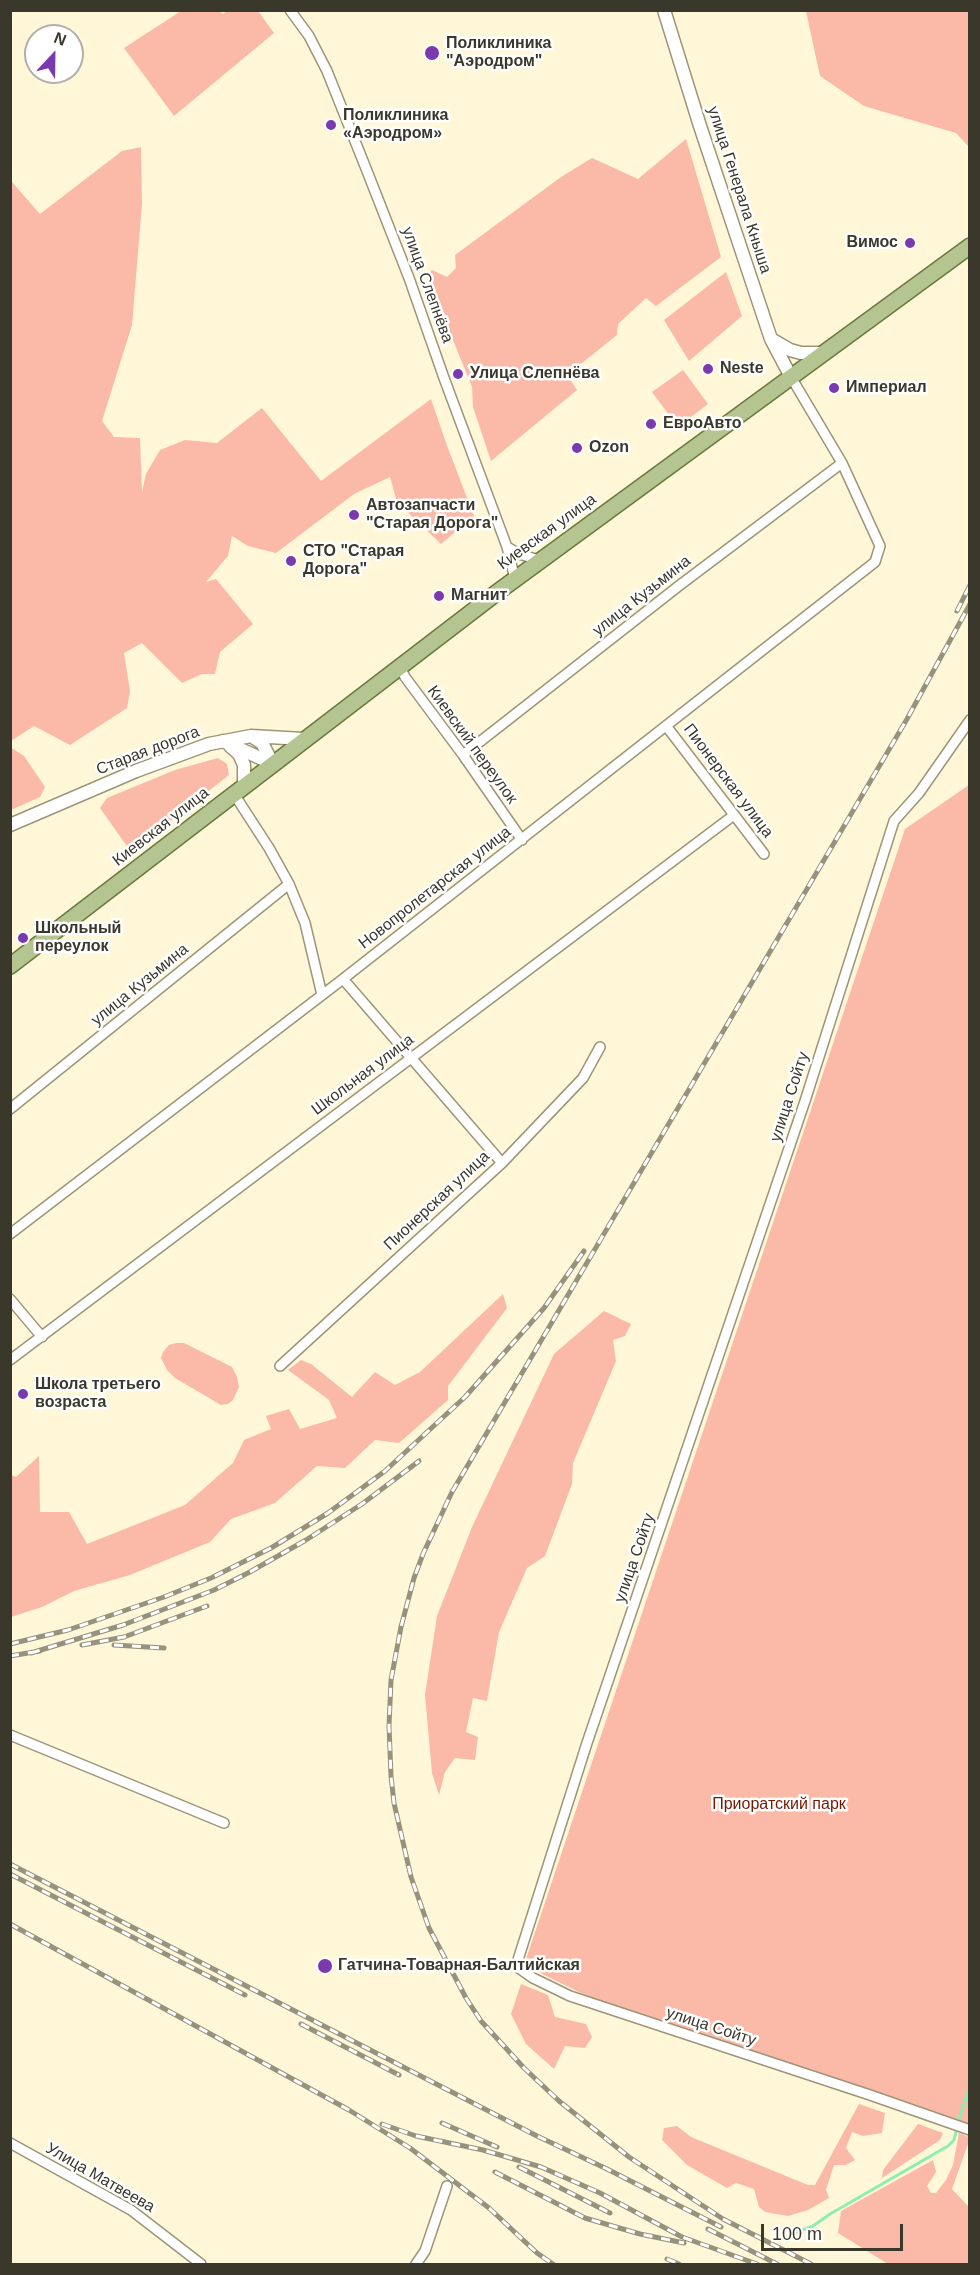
<!DOCTYPE html>
<html>
<head>
<meta charset="utf-8">
<style>
	body { margin:0 }
	#map { position:relative; width:980px; height:2275px; overflow:hidden; background:#fff7d8; font-family:Helvetica,sans-serif }
	canvas { display:block }
	.frame { position:absolute; inset:0; border:12px solid #3a372b; pointer-events:none }
	.north { position:absolute; left:24px; top:24px; width:60px; height:60px; box-sizing:border-box; background:#fff; border:2px solid #b0afaa; border-radius:50%; rotate:22deg; font-size:16px; font-weight:700; line-height:24px; text-align:center; color:#3a372b }
	.north::after { content:''; display:block; margin:auto; width:21px; height:27px; background:#7b39ae; clip-path:polygon(50% 0,100% 100%,50% 72%,0 100%) }
	.scale { position:absolute; left:761px; top:2224px; width:142px; height:27px; box-sizing:border-box; border:3px solid #3a372b; border-top:0; padding-left:8px; font-size:18px; line-height:21px; white-space:nowrap; color:#3a372b; -webkit-text-stroke:4px #fff; paint-order:stroke }
</style>
</head>
<body>
<div id="map">
<canvas width="980" height="2275"></canvas>
<div class="frame"></div>
<div class="north">N</div>
<div class="scale">100 m</div>
</div>
<script>
const ctx = document.querySelector('canvas').getContext('2d');
ctx.lineJoin = 'round';
function fill(path, color) { ctx.fillStyle = color; ctx.fill(path, 'evenodd'); }
const poly = rows => new Path2D(rows.map(r => 'M' + r).join(''));
function trace(path, color, width, dash) { ctx.strokeStyle = color; ctx.lineWidth = width; ctx.lineCap = dash ? 'butt' : 'round'; ctx.setLineDash(dash || []); ctx.stroke(path); }
function drawText(font, color, halo, rows, align = 'center') {
  ctx.font = font + ' Helvetica,sans-serif'; ctx.lineWidth = 5; ctx.setLineDash([]); ctx.textBaseline = 'middle'; ctx.strokeStyle = halo; ctx.fillStyle = color; for (const [text, x, y, turn = 0] of rows) {
    ctx.save(); ctx.translate(x, y); ctx.rotate((+turn || 0) * Math.PI / 180); ctx.textAlign = isNaN(turn) ? turn : align; if (halo) ctx.strokeText(text, 0, 0); ctx.fillText(text, 0, 0); ctx.restore();
  }
}
const green = poly([
	[181,11,219,11,223,14,227,11,258,11,274,33,174,116,124,48],
	[806,11,969,11,969,147,956,133,864,106,820,76],
	[686,139,721,257,656,306,646,298,618,324,617,335,567,375,577,390,491,461,473,407,472,387,427,276,432,270,447,277,456,268,455,255,561,177,592,158,638,179],
	[141,147,142,204,132,325,102,421,114,437,140,438,142,492,146,474,160,450,185,440,217,443,262,408,321,481,431,399,446,443,474,516,441,544,397,502,390,477,354,494,276,553,248,546,232,536,228,556,206,582,216,579,253,624,220,652,215,674,202,674,182,683,142,643,124,653,130,691,127,708,70,745,34,726,11,741,11,181,40,214,122,151],
	[726,272,742,316,689,361,664,320],
	[683,370,708,404,678,427,652,392],
	[10,747,24,756,45,787,40,797,11,810],
	[218,758,227,764,229,775,131,852,100,808,107,798,175,770],
	[969,785,969,2125,587,1996,524,1965,905,829],
	[503,1294,507,1308,448,1386,448,1400,399,1443,375,1440,345,1468,317,1466,275,1503,231,1519,210,1542,130,1575,74,1591,42,1607,11,1617,11,1475,16,1477,39,1456,40,1512,69,1512,87,1544,185,1505,233,1463,244,1440,271,1429,266,1416,289,1409,300,1429,337,1418,329,1400,288,1370,301,1360,311,1364,352,1397,375,1372,395,1385,420,1372],
	[604,1311,631,1324,625,1336,613,1340,616,1361,573,1463,572,1484,545,1556,527,1568,499,1632,487,1701,473,1698,466,1732,478,1737,475,1760,455,1758,445,1772,439,1795,432,1773,425,1695,437,1616,472,1527,554,1354],
	[176,1343,184,1343,232,1367,237,1377,239,1387,233,1400,228,1404,221,1405,175,1378,167,1370,161,1358,163,1352,169,1345],
	[521,1984,548,1995,555,2017,586,2024,592,2037,585,2048,565,2046,554,2069,526,2044,511,2014],
	[859,2104,885,2113,882,2133,863,2136,852,2132,846,2148,855,2160,846,2165,834,2165,826,2190,829,2198,808,2210,788,2216,765,2212,759,2207,754,2189,736,2183,727,2188,687,2165,662,2140,664,2128,677,2126,691,2137,808,2185,815,2185],
	[918,2124,943,2133,940,2140,882,2178,883,2170],
	[959,2133,969,2137,969,2141,952,2189,969,2207,969,2264,888,2264,838,2233,841,2211,933,2160,936,2172,927,2186,931,2193,936,2193,946,2180,953,2165]
]);
const stream = poly([
	[959,2119,970,2086],
	[787,2241,797,2232,813,2226,830,2214,948,2146,954,2140,956,2132]
]);
const minor = poly([
	[290,10,309,36,327,71,367,171,409,278,444,378,507,547,515,579],
	[507,547,519,554,539,560],
	[400,667,405,677,463,755,522,840],
	[970,720,919,793,894,821,805,1101,587,1743,516,1966,533,1978,570,1996,870,2095,970,2130],
	[667,727,764,854],
	[463,755,680,585,842,463],
	[234,794,269,848,289,884,305,923,322,995],
	[343,979,502,1163],
	[10,1109,289,884],
	[10,1234,343,979,875,562,880,546,842,463,791,377],
	[10,1299,42,1337],
	[10,1360,734,815],
	[280,1366,502,1163,583,1078,600,1047],
	[10,1735,224,1823],
	[10,2143,131,2210,201,2264],
	[416,2264,425,2251,447,2186]
]);
const tertiary = poly([
	[664,10,700,126,771,339,791,377],
	[771,339,790,350,801,353,823,353],
	[251,736,262,743,273,764],
	[223,741,273,764],
	[230,746,239,754,244,765,244,786],
	[10,825,136,771,209,744,251,736,304,739]
]);
const primary = poly([
	[10,966,499,591,970,246]
]);
const rail = poly([
	[957,611,970,585],
	[10,1644,68,1630,164,1597,211,1578,271,1548,328,1513,385,1471,465,1397,544,1308,584,1251],
	[82,1645,124,1637,207,1606],
	[114,1645,164,1648],
	[31,1653,123,1625,214,1590,248,1573,306,1540,362,1504,419,1461],
	[10,1656,40,1651],
	[10,1864,537,2136,607,2169,721,2227],
	[10,1874,245,1995],
	[10,1924,349,2110,410,2148,489,2208,537,2253,553,2264],
	[301,2024,399,2075],
	[442,2123,497,2147],
	[382,2124,416,2136,483,2150,541,2167,600,2193,682,2237,757,2264],
	[519,2167,610,2213],
	[495,2172,585,2218,640,2234,684,2243],
	[708,2229,777,2264],
	[667,2259,679,2264],
	[811,2264,723,2219,629,2157,559,2101,524,2068,481,2021,466,1998,429,1928,411,1877,394,1803,391,1776,389,1726,391,1680,401,1627,414,1578,423,1554,452,1492,907,719,970,604]
]);
const markers = [
	[432,53,8,"#7b39ae"],
	[331,125,6,"#7b39ae"],
	[910,243,6,"#7b39ae"],
	[708,369,6,"#7b39ae"],
	[458,374,6,"#7b39ae"],
	[834,388,6,"#7b39ae"],
	[651,424,6,"#7b39ae"],
	[577,448,6,"#7b39ae"],
	[354,515,6,"#7b39ae"],
	[291,561,6,"#7b39ae"],
	[439,596,6,"#7b39ae"],
	[23,938,6,"#7b39ae"],
	[23,1394,6,"#7b39ae"],
	[325,1966,8,"#7b39ae"]
];
const poiNames = [
	["Поликлиника",446,44],
	["\"Аэродром\"",446,62],
	["Поликлиника",343,116],
	["«Аэродром»",343,134],
	["Вимос",898,243,"right"],
	["Neste",720,369],
	["Улица Слепнёва",470,374],
	["Империал",846,388],
	["ЕвроАвто",663,424],
	["Ozon",589,448],
	["Автозапчасти",366,506],
	["\"Старая Дорога\"",366,524],
	["СТО \"Старая",303,552],
	["Дорога\"",303,570],
	["Магнит",451,596],
	["Школьный",35,929],
	["переулок",35,947],
	["Школа третьего",35,1385],
	["возраста",35,1403],
	["Гатчина-Товарная-Балтийская",338,1966]
];
const streetNames = [
	["улица Генерала Кныша",739,190,72],
	["улица Слепнёва",427,285,70],
	["Киевская улица",547,532,-36],
	["улица Кузьмина",642,596,-38],
	["Киевский переулок",472,745,54],
	["Старая дорога",148,751,-21],
	["Пионерская улица",728,781,53],
	["Киевская улица",161,827,-38],
	["Новопролетарская улица",435,888,-38],
	["улица Кузьмина",140,985,-39],
	["Школьная улица",363,1075,-37],
	["улица Сойту",790,1097,-72],
	["Пионерская улица",437,1201,-43],
	["улица Сойту",635,1558,-71],
	["улица Сойту",711,2027,18],
	["Улица Матвеева",100,2178,30]
];
const parkNames = [
	["Приоратский парк",779,1805]
];
fill(green, '#fbb9a8');
trace(stream, '#8defaf', 3);
trace(minor, '#9c9579', 12);
trace(tertiary, '#9c9579', 15);
trace(primary, '#697a3e', 18);
trace(minor, '#fff', 9);
trace(tertiary, '#fff', 12);
trace(primary, '#b4c591', 15);
trace(rail, '#97927d', 5);
trace(rail, '#fff', 3, [9]);
for (const [x, y, r, color] of markers) { const dot = new Path2D(); dot.arc(x, y, r, 0, 2 * Math.PI); ctx.fillStyle = color; ctx.fill(dot); trace(dot, '#fff', 2); }
drawText('bold 16px', '#3a372b', '#fff', poiNames, 'left');
drawText('16px', '#3a372b', '#fff', streetNames);
drawText('16px', '#721900', '#fff', parkNames);
</script>
</body>
</html>
